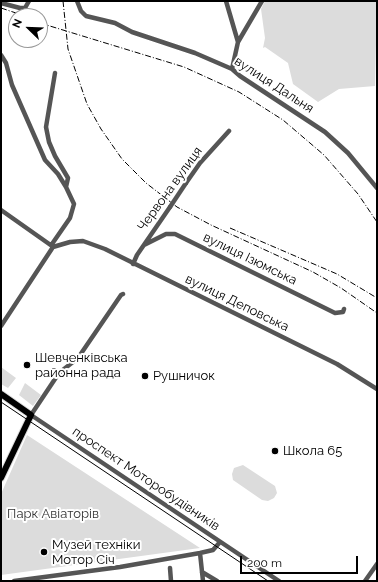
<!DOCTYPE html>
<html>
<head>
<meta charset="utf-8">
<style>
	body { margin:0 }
	#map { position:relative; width:378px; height:582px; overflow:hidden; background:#fff; font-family:Raleway,sans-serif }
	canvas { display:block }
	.frame { position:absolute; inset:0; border:2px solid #000; pointer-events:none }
	.north { position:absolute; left:8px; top:8px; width:40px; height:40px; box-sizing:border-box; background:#fff; border:1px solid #999; border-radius:50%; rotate:293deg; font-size:11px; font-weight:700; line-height:16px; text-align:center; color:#000 }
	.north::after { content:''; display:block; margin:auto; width:14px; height:18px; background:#000; clip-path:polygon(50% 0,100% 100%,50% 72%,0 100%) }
	.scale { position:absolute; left:240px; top:556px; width:118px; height:18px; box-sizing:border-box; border:2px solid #000; border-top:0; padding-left:5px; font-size:12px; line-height:14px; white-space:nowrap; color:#000; -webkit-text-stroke:3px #fff; paint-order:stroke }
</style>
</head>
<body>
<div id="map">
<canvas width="378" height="582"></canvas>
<div class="frame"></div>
<div class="north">N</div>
<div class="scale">200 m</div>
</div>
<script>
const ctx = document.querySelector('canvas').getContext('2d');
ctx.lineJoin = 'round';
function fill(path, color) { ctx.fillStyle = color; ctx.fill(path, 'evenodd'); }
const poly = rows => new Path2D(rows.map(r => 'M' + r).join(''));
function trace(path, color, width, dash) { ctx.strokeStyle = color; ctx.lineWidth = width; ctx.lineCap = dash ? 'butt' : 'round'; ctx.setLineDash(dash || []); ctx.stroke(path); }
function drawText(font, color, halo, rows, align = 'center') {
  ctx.font = font + ' Raleway,sans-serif'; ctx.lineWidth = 4; ctx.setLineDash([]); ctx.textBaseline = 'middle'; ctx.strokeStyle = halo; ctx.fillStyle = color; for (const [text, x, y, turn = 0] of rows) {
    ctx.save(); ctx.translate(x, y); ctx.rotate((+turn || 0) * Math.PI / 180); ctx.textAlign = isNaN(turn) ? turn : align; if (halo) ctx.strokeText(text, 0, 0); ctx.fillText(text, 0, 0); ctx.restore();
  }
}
const green = poly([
	[265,1,377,1,375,86,339,89,318,102,293,84,288,63,265,47,263,48,265,38,261,9],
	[1,367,16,378,8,388,1,384],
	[25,383,41,395,33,406,19,395],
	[27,435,200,548,1,575,1,494],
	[243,465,275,486,277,493,274,498,268,501,262,500,233,480,232,474,234,468]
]);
const minor = poly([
	[77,1,81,11,86,16,115,23,132,32,195,53,232,69,240,76,325,132,348,153,377,188],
	[226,1,238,42,232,69],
	[1,3,20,8,25,8,29,1],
	[238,42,262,1],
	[1,55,6,63,12,85,45,160,58,174,66,187],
	[186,183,200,163,229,131],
	[1,210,52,246],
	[52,244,70,218,74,204,66,187,68,178,55,156,49,142,46,127,55,73],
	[144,245,166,234,175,234,335,313,343,312,344,309],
	[133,264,137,255,170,207],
	[123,294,121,295,78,358,59,373,31,415,279,581],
	[1,326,53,247,70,242,83,241,105,249,337,364,377,389],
	[200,553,203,581],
	[170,568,171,581],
	[202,572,217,581],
	[14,581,120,567,200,553,213,550,220,542],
	[365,581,377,564]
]);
const major = poly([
	[1,394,31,415,1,478]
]);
const tram = poly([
	[1,402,268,581]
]);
const rail = poly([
	[63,1,68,49,87,104,101,129,122,159,146,183,177,207,211,225,313,272,341,288,377,313],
	[1,8,25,16],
	[40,23,184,67,239,92,283,120,324,155,358,194,377,222],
	[230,228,337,274,377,298]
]);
const minorBridge = poly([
	[170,207,186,183]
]);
const markers = [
	[27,365,4,"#000"],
	[145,376,4,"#000"],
	[275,451,4,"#000"],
	[44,552,4,"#000"]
];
const streetNames = [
	["вулиця Дальня",274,85,33],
	["Червона вулиця",170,189,-54],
	["вулиця Ізюмська",250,259,26],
	["вулиця Деповська",237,303,26],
	["проспект Моторобудівників",146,479,34]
];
const poiNames = [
	["Шевченківська",35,358],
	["районна рада",35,373],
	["Рушничок",153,376],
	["Школа 65",283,451],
	["Музей техніки",52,545],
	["Мотор Січ",52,560]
];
const parkNames = [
	["Парк Авіаторів",53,514]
];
fill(green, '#dcdcdc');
trace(major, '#dbdbdb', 8);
trace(minor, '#555', 4.5);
trace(major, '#000', 6);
trace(tram, '#000', 1);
trace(rail, '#000', 1, [6, 2, 1, 2]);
trace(minorBridge, '#555', 4.5);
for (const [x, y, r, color] of markers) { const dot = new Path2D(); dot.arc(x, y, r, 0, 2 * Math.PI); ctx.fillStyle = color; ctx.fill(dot); trace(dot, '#fff', 1.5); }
drawText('13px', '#000', '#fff', streetNames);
drawText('13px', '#000', '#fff', poiNames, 'left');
drawText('13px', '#333', '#fff', parkNames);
</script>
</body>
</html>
